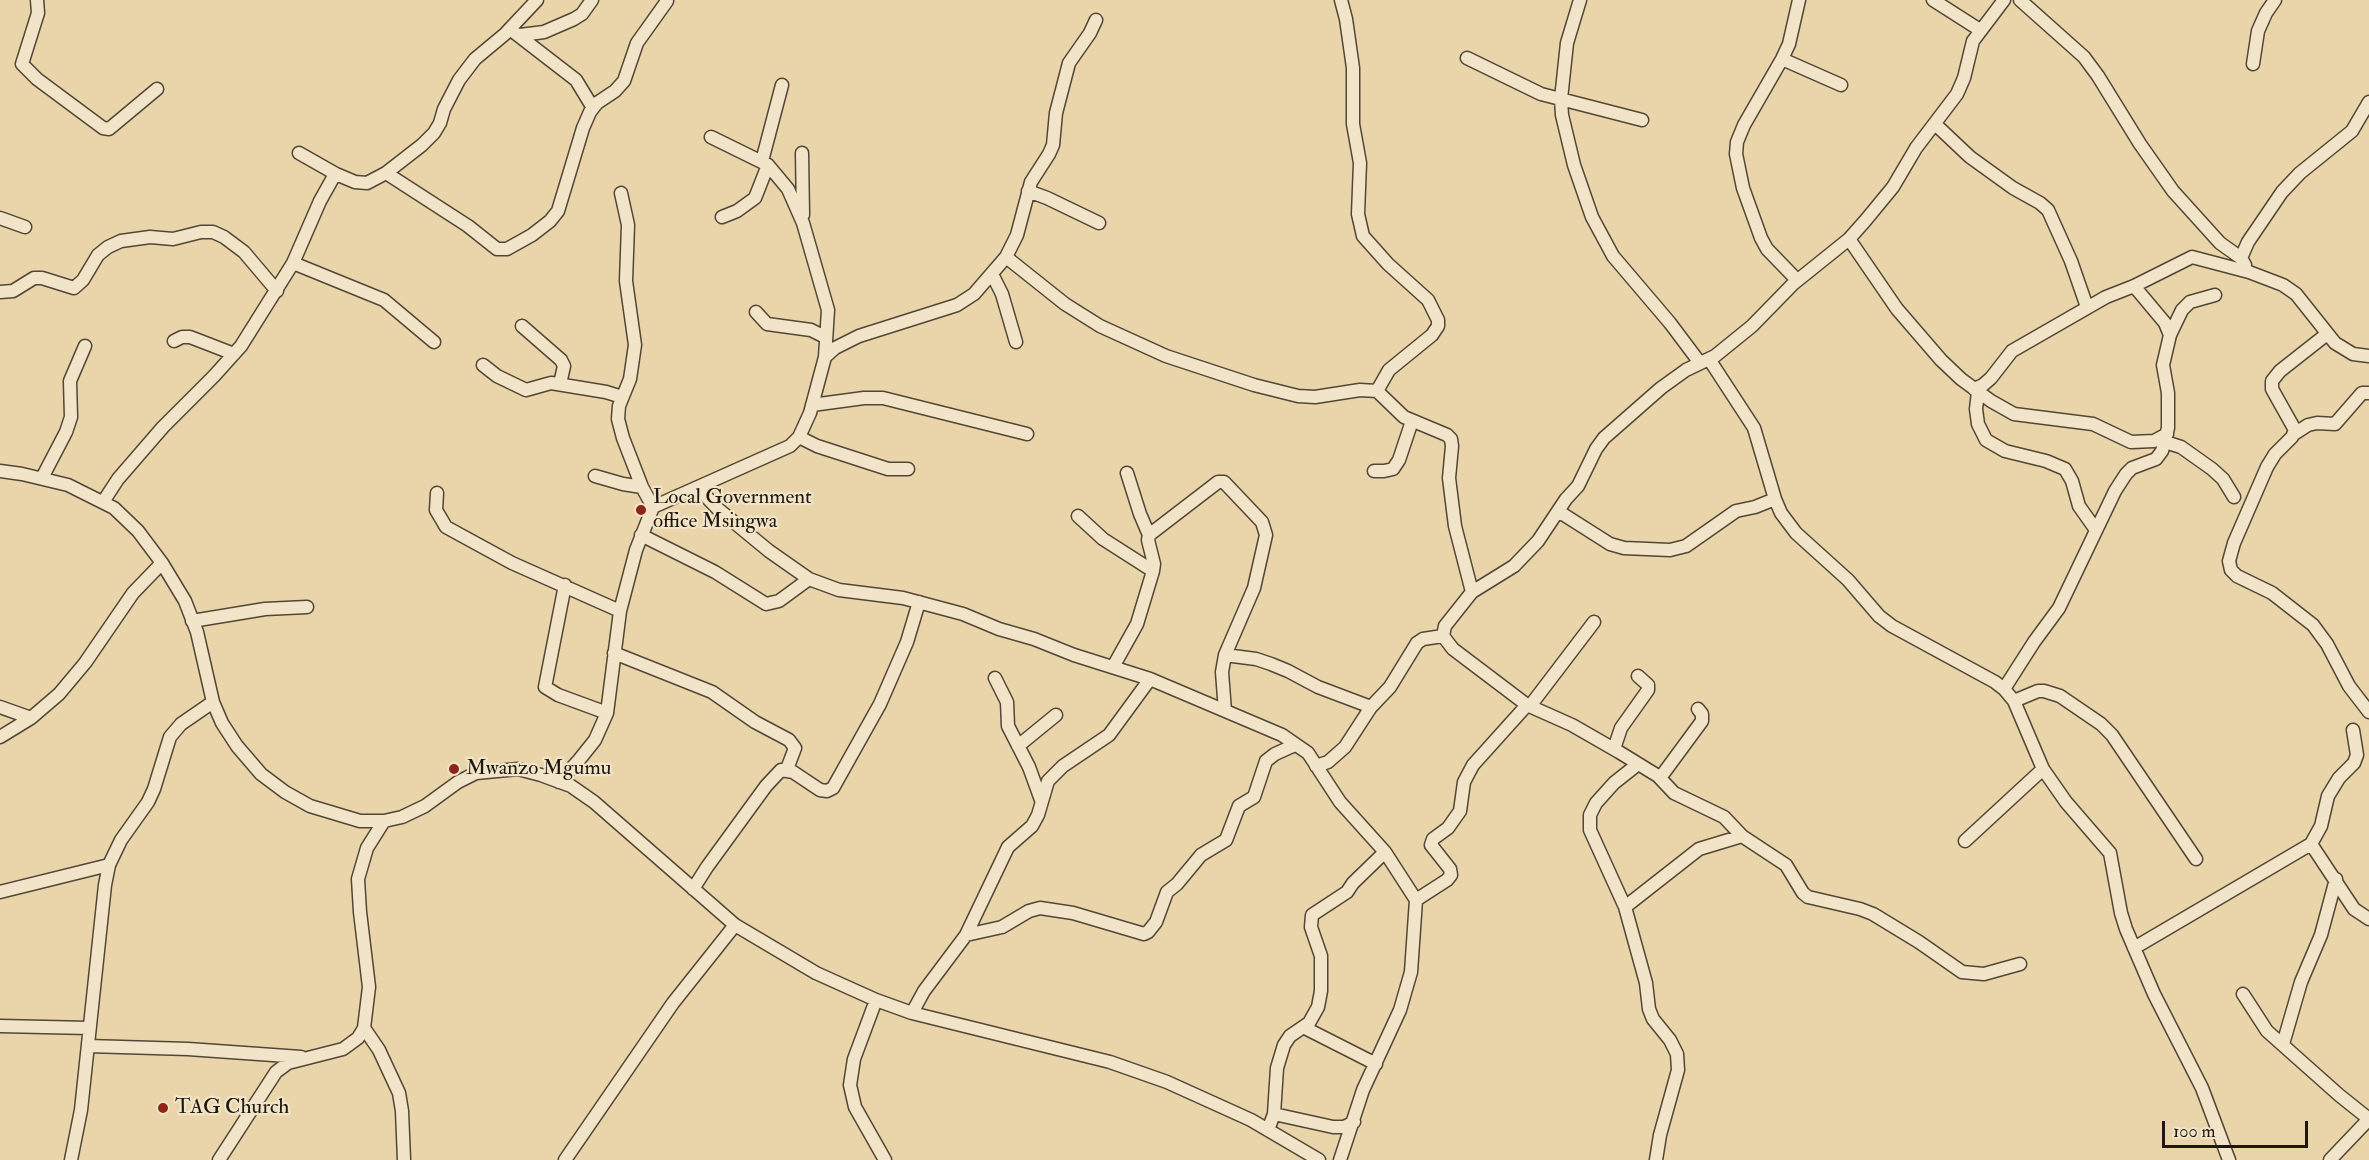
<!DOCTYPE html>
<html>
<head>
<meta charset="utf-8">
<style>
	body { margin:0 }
	#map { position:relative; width:2369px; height:1160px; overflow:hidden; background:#ead5aa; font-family:"IM FELL Double Pica",serif }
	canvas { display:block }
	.scale { position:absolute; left:2162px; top:1121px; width:146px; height:27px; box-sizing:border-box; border:3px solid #20180f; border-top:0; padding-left:8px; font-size:18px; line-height:21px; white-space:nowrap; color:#20180f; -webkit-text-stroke:4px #f1e4c8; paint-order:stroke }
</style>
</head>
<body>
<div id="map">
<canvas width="2369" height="1160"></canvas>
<div class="scale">100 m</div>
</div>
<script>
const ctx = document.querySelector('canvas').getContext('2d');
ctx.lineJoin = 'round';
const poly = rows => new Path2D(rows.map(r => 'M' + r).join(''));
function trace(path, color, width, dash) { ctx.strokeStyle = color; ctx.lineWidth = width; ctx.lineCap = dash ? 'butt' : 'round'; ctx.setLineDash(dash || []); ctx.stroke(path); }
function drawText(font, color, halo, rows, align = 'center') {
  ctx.font = font + ' "IM FELL Double Pica",serif'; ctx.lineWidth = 4.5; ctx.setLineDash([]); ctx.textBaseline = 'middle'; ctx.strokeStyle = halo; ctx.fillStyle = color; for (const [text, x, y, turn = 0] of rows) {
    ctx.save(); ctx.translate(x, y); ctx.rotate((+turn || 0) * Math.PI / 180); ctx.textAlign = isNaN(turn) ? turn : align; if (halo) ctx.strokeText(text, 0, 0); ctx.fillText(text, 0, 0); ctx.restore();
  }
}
const minor = poly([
	[37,0,38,13,22,64,37,79,103,128,109,129,157,89],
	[1341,0,1346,19,1353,68,1353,124,1360,163,1358,214,1363,236,1388,264,1428,300,1438,320,1438,326,1432,335,1389,370,1377,391],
	[1580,0,1567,43,1561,99,1562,115,1574,165,1592,217,1613,256,1670,323,1700,363],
	[1933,0,1980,30],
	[2004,0,1973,41,1964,78,1957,94,1916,148,1893,187,1865,221,1849,239,1793,284,1752,326,1715,356,1686,370,1661,388,1604,438,1596,449,1578,486,1566,499,1538,541,1514,566,1472,592,1445,626,1443,636,1453,649,1527,705,1572,725,1619,752,1658,776,1674,793,1724,817,1742,836,1786,865,1803,893,1808,897,1860,909,1873,914,1919,942,1962,972,1984,974,2020,964],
	[2020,0,2084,57,2098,76,2140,144,2173,191,2220,243,2241,258],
	[510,29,576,80,593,108],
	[520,35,544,32,574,19,582,14,592,0],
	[1467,58,1541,94,1642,120],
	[1782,59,1841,85],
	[2253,64,2258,31,2266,13,2275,0],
	[1935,124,1970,157,2013,188,2040,203,2048,210,2071,261,2087,307],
	[299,153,336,174],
	[802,153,803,215],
	[762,161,782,85],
	[386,173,468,226,497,249,507,249,532,235,550,221,558,211,583,128,590,112,597,103,615,91,624,81,637,43,667,1],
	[1028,191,1047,198,1099,223],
	[621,193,628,225,626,281,635,345,630,379,619,406,618,419,623,438,642,487,653,507],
	[722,217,737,211,755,198,768,165],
	[0,218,25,227],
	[1849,239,1897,309,1941,360,1961,379,1991,401,2014,414,2093,424,2131,442,2154,441,2167,434],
	[1006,257,1065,304,1100,326,1166,356,1254,385,1298,396,1315,397,1360,390,1377,391,1404,417,1447,435,1451,439,1452,446,1449,478,1455,526,1472,592],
	[293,263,384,300,434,342],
	[2245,265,2241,258,2248,242,2282,192,2300,173,2352,131,2369,102],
	[992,274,1002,294,1016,342],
	[1797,280,1767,249,1761,238,1743,188,1736,154,1737,142,1744,125,1782,59,1789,44,1799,0],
	[2134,286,2165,323,2170,335],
	[0,292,13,291,34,278,42,278,74,288,83,280,98,255,108,247,121,241,150,237,173,239,201,232,213,232,224,237,244,252,277,291],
	[756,312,767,324,811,330,825,337],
	[522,326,561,360,564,366,560,384],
	[2327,334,2280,371,2272,381,2272,389,2295,430,2292,437,2275,454,2267,467,2234,543,2229,561,2231,570,2237,576,2272,593,2313,625,2327,644,2349,686,2369,712],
	[174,341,182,337,190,337,234,354],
	[825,357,835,348,859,336,957,305,974,294,1006,257,1017,235,1031,182,1049,154,1053,145,1056,113,1069,63,1090,33,1096,20],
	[1709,359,1754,428,1775,499,1781,513,1796,533,1848,580,1879,616,1892,626,1995,682,2004,689,2014,701,2043,769,2066,802,2110,853,2121,913,2126,929,2154,994,2202,1088,2229,1160],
	[483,365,497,376,526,390,551,383,606,392,622,397],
	[1974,389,1983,385,1991,378,2012,351,2106,297,2134,286,2192,257,2249,272,2283,285,2296,294,2335,343,2353,354,2369,356],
	[1978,392,1976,409,1978,424,1986,440,2005,451,2046,461,2065,469,2072,481,2079,506,2096,530],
	[812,405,864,398,883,398,1027,434],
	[2294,434,2308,425,2317,423,2335,424,2362,393,2369,393],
	[799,437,817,446,888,469,908,469],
	[2165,442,2181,447,2212,469,2223,479,2234,497],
	[0,471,22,474,68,485,114,508,138,531,162,563,185,601,197,632,213,702,222,723,237,746,261,774,285,792,310,806,360,821,384,821,402,817,425,806,458,782,476,773,518,769,541,775,571,786,594,802,735,925,816,973,876,1000,912,1013,1110,1062,1167,1082,1251,1120,1319,1160],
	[1374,471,1384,471,1393,469,1399,460,1412,421],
	[1127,473,1140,514,1149,535],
	[595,476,623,484,642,487],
	[42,478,66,432,71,417,70,381,85,346],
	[698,488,718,509,769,551,809,579,839,590,903,598,963,614,999,629,1034,639,1074,655,1150,679,1282,735,1308,753,1340,802,1385,852,1416,900],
	[437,493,436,510,446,527,512,563,620,611],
	[103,502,118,479,163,427,214,376,241,346,293,263,320,201,334,176,336,174,355,182,367,183,386,173,422,145,434,133,440,123,444,109,459,80,475,59,505,34,537,0],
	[1558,511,1610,544,1624,548,1670,550,1686,546,1736,511,1755,507,1775,499],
	[1078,516,1103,539,1153,571],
	[641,535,715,572,766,604,779,601,809,579],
	[565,585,545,687,558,695,607,713],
	[192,621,265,609,307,607],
	[614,653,712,692,755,722,789,740,795,748,787,769],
	[1225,655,1256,659,1271,664,1288,671,1318,687,1371,707],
	[1113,667,1137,624,1153,571,1154,564,1148,540,1149,535,1218,482,1224,482,1262,522,1266,535,1254,588,1225,655,1222,672,1225,711],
	[995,678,1007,702,1008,726,1029,767,1041,800],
	[2004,689,2034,642,2059,608,2115,491,2126,474,2132,468,2156,459,2162,451,2168,428,2168,393,2163,365,2170,335,2182,310,2190,302,2215,295],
	[2014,701,2038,691,2044,691,2060,696,2101,724,2112,735,2196,859],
	[1530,706,1594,622],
	[0,707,31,718],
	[0,737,31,718,59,694,85,663,133,593,162,563],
	[1018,746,1056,715],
	[1614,749,1621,728,1648,690,1648,685,1638,676],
	[1638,764,1614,783,1596,803,1590,815,1590,830,1625,907,1646,983,1649,1009,1653,1019,1670,1040,1677,1054,1678,1070,1660,1135,1656,1160],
	[1316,766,1328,762,1345,747,1371,707,1390,687,1417,643,1423,639,1443,636],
	[1660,778,1702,721,1702,714,1698,709],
	[559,782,579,760,595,740,607,713,620,611,636,550,653,507,790,446,799,437,810,413,825,357,828,310,803,223,788,189,768,165,711,137],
	[1965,841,2043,769],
	[2311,844,2354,909,2369,919],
	[693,889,707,867,766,786,781,770,793,772,820,790,827,791,833,788,880,704,907,642,919,602],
	[0,892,109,865],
	[1625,907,1699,849,1742,836],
	[966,935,1002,927,1029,911,1040,908,1073,913,1144,934,1148,932,1156,922,1167,892,1177,884,1201,855,1226,840,1239,806,1254,797,1266,761,1275,754,1295,745],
	[2134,948,2311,844,2321,826,2328,796,2339,778,2354,763,2357,755,2353,730],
	[2243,994,2267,1031,2339,1095,2369,1119],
	[876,1000,854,1059,850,1085,855,1107,885,1160],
	[912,1013,924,991,966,935,1008,847,1032,826,1038,815,1048,781,1063,766,1109,735,1150,679],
	[0,1026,89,1028],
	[1303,1027,1376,1064],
	[364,1028,379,1050,399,1093,402,1111,404,1160],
	[2283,1044,2301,982,2321,935,2336,879],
	[88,1046,188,1049,301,1057],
	[1274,1114,1333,1127,1344,1127,1354,1122],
	[1268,1130,1274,1114,1277,1068,1284,1045,1290,1036,1309,1023,1318,1007,1321,991,1321,956,1311,927,1312,915,1347,892,1353,883,1385,852],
	[71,1160,81,1110,105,885,109,865,121,840,148,802,154,789,170,737,181,724,213,702],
	[219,1160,276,1072,288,1063,343,1049,358,1038,364,1028,369,987,360,912,358,879,367,848,384,821],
	[565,1160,673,1003,735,925],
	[1340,1160,1363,1090,1400,1010,1411,972,1416,900,1447,880,1451,875,1450,869,1431,845,1433,839,1448,828,1460,811,1464,782,1473,765,1527,705],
	[2330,1160,2369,1119]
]);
const markers = [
	[641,510,6,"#8f2418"],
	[454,769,6,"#8f2418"],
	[163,1108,6,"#8f2418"]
];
const poiNames = [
	["Local Government",653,498],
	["office Msingwa",653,522],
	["Mwanzo Mgumu",466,769],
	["TAG Church",175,1108]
];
trace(minor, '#524736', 15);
trace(minor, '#f1e4c8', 12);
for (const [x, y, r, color] of markers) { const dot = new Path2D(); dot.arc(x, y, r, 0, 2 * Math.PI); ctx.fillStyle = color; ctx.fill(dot); trace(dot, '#f1e4c8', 2); }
drawText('21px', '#20180f', '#f1e4c8', poiNames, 'left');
</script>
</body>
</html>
